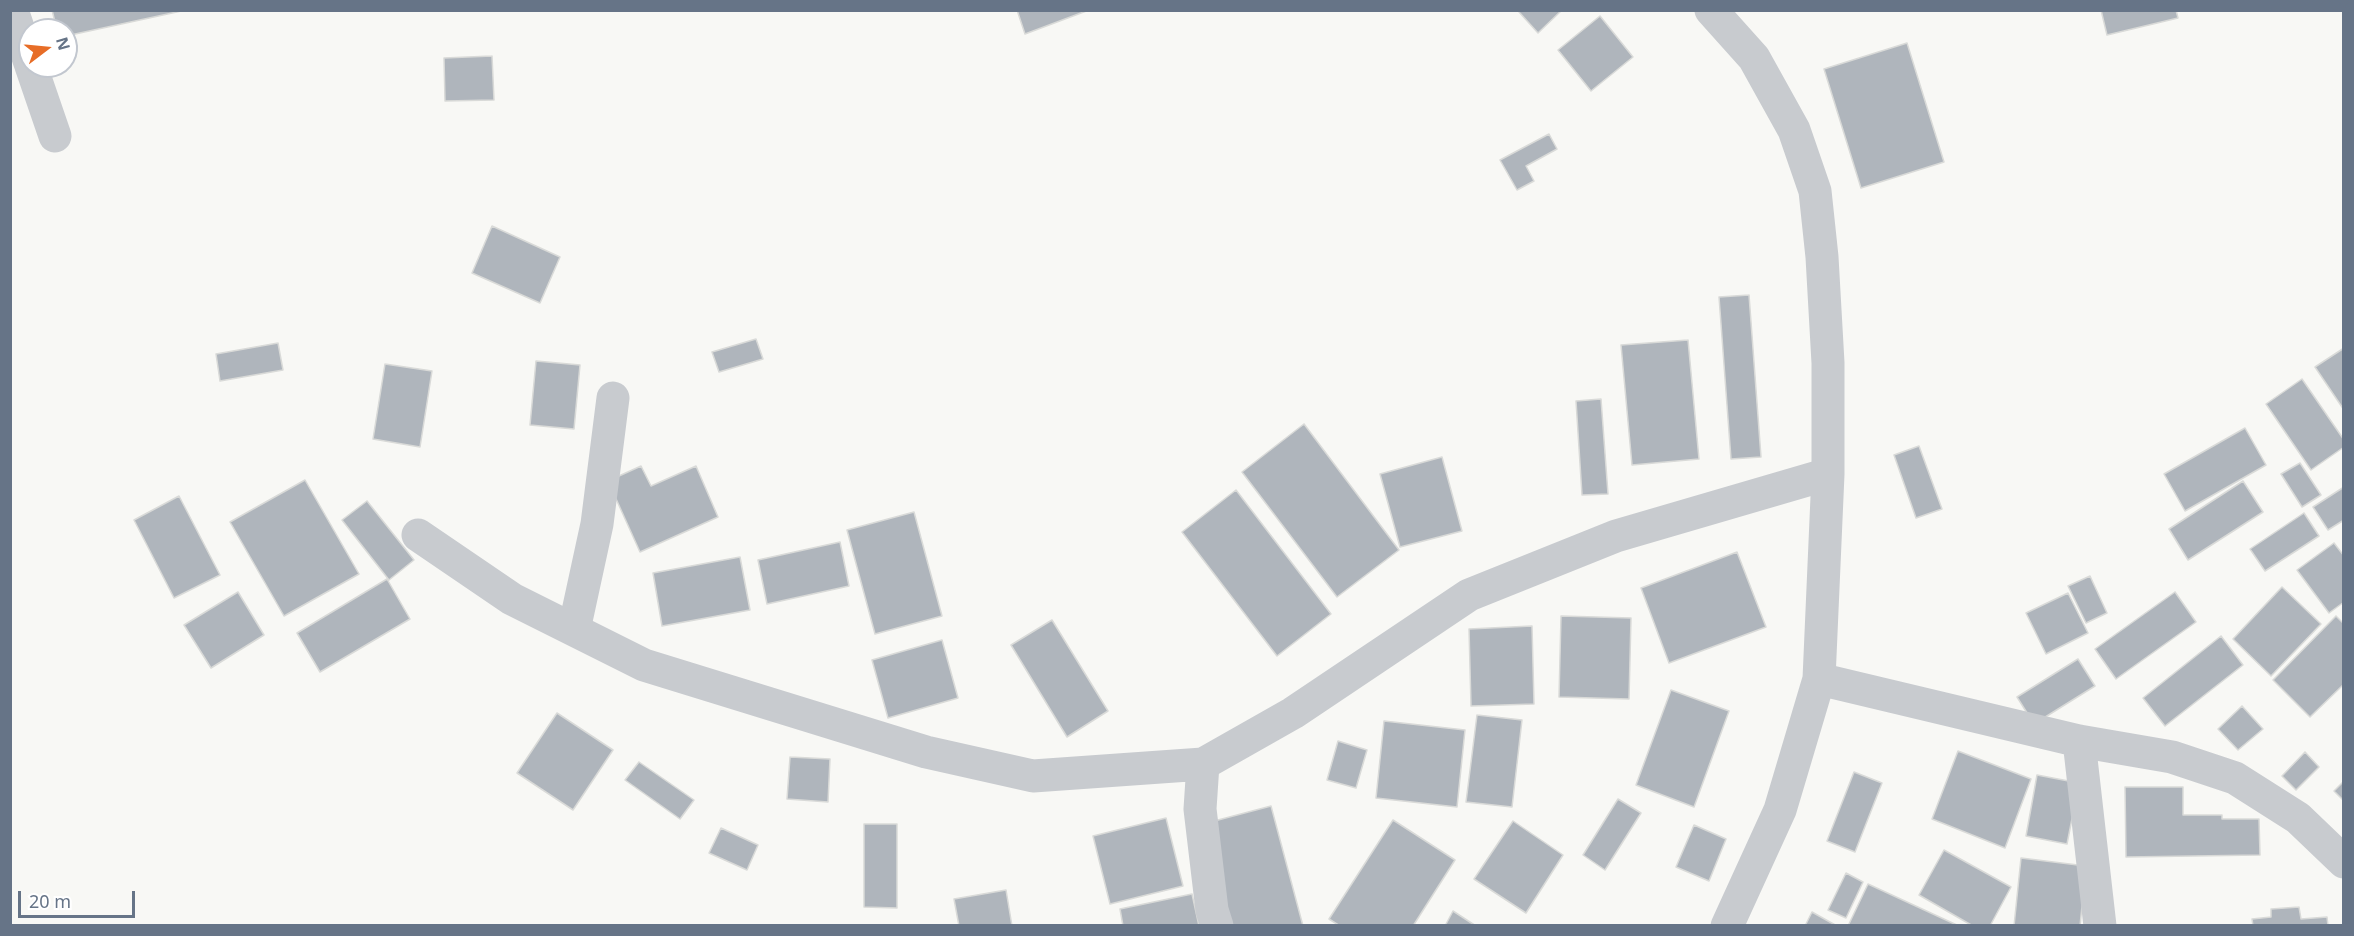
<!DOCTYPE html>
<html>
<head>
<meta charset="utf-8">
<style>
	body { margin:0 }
	#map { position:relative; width:2354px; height:936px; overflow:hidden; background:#f8f8f5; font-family:"Noto Sans",sans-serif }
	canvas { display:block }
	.frame { position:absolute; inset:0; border:12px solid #667487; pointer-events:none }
	.north { position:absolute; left:18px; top:18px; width:60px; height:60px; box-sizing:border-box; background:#fff; border:2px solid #c2c7cf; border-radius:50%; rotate:74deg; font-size:16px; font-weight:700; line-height:24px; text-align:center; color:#667487 }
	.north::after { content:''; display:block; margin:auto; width:21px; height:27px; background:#e76d27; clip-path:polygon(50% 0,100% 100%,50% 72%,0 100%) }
	.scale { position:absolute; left:18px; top:891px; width:117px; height:27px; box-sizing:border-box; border:3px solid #667487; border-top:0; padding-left:8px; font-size:18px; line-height:21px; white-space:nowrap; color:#667487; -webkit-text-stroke:4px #fff; paint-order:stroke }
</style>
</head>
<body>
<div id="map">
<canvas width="2354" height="936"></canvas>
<div class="frame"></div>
<div class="north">N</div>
<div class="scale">20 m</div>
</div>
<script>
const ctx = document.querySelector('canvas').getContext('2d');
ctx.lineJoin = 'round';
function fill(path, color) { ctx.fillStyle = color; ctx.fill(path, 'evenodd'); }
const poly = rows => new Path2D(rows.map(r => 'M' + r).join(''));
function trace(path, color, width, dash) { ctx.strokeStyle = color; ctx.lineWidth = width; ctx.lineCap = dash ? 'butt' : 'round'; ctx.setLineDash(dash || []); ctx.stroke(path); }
const building = poly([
	[52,10,186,10,66,36,66,30,57,30,52,10],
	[1017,10,1089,10,1025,34,1017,10],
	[1521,10,1562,10,1538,33,1519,12,1521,10],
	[2101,10,2176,10,2178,18,2107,35,2101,10],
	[1600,16,1633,57,1591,91,1558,50,1600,16],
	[1907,43,1944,162,1861,188,1824,69,1907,43],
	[492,56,494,100,445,101,444,58,492,56],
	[1549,134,1557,149,1526,166,1534,181,1517,190,1500,160,1549,134],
	[492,226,560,257,540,303,472,273,492,226],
	[1749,295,1761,457,1731,459,1719,297,1749,295],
	[756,339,763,359,719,372,712,352,756,339],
	[1688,340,1699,459,1632,465,1621,345,1688,340],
	[278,343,283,370,220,381,216,354,278,343],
	[2344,348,2344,410,2315,367,2344,348],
	[536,361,580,365,574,429,530,425,536,361],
	[385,364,432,371,420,447,373,439,385,364],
	[2302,379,2344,440,2344,447,2311,470,2266,404,2302,379],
	[1601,399,1608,494,1582,495,1576,401,1601,399],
	[1304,424,1399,550,1337,597,1242,472,1304,424],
	[2245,428,2266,465,2185,511,2164,474,2245,428],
	[1919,446,1942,509,1916,518,1894,455,1919,446],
	[1442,457,1462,531,1400,547,1380,474,1442,457],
	[2300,463,2321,495,2302,507,2281,474,2300,463],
	[641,466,651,486,696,466,718,517,640,552,608,481,641,466],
	[305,480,359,574,284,616,230,522,305,480],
	[2243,481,2263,512,2188,560,2169,529,2243,481],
	[2344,487,2344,520,2328,530,2313,507,2344,487],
	[1236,490,1331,614,1277,656,1182,532,1236,490],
	[179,496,220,575,174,598,134,520,179,496],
	[367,501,414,560,389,580,342,520,367,501],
	[914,512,942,616,875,634,847,530,914,512],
	[2304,513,2319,536,2265,571,2250,549,2304,513],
	[840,542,849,586,767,604,758,560,840,542],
	[2334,543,2344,556,2344,602,2329,613,2297,570,2334,543],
	[1737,552,1766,627,1669,663,1641,588,1737,552],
	[740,557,750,610,662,626,653,573,740,557],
	[2090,576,2107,613,2086,623,2068,586,2090,576],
	[387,579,410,619,320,672,297,633,387,579],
	[2282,587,2321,624,2271,676,2233,639,2282,587],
	[238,592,264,635,211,668,184,625,238,592],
	[2175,592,2196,622,2116,679,2095,649,2175,592],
	[2068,593,2088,633,2046,654,2026,613,2068,593],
	[1561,616,1631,618,1629,699,1559,697,1561,616],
	[2336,616,2344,624,2344,684,2310,717,2273,680,2336,616],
	[1052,620,1108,711,1067,737,1011,645,1052,620],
	[1532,626,1534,704,1471,706,1469,629,1532,626],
	[2221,636,2243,665,2165,726,2143,698,2221,636],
	[942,640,958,698,888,718,872,660,942,640],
	[2078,659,2095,686,2034,724,2017,697,2078,659],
	[1671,690,1729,711,1694,807,1636,785,1671,690],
	[2242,706,2263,729,2238,750,2218,729,2242,706],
	[557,713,613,750,573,810,517,773,557,713],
	[1477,715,1522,720,1512,807,1466,802,1477,715],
	[1384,721,1465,730,1457,807,1376,798,1384,721],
	[1338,741,1367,750,1356,788,1327,780,1338,741],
	[1958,751,2031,779,2005,848,1932,819,1958,751],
	[2305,752,2319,767,2296,790,2282,776,2305,752],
	[790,757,830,759,828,802,787,799,790,757],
	[639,762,694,800,680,819,625,780,639,762],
	[1854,772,1882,783,1855,852,1827,841,1854,772],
	[2037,775,2079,783,2067,844,2026,836,2037,775],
	[2344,781,2344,801,2334,791,2344,781],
	[2125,787,2183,787,2183,815,2222,815,2222,819,2259,819,2260,855,2126,857,2125,787],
	[1618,799,1641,813,1605,870,1583,855,1618,799],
	[1271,806,1303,926,1230,926,1203,824,1271,806],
	[1166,818,1183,886,1110,904,1093,836,1166,818],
	[1393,820,1455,860,1413,926,1340,926,1329,919,1393,820],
	[1513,821,1563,855,1526,913,1474,879,1513,821],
	[864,824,897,824,897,908,864,907,864,824],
	[1694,825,1726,839,1709,881,1676,867,1694,825],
	[721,828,758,845,747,870,709,853,721,828],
	[1944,850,2011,887,1990,926,1973,926,1919,895,1944,850],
	[2021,858,2086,866,2080,926,2014,926,2021,858],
	[1846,873,1863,882,1846,918,1828,910,1846,873],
	[1868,884,1959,926,1848,926,1868,884],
	[1006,890,1012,926,959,926,954,899,1006,890],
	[1192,894,1199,926,1123,926,1120,909,1192,894],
	[2299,907,2301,919,2327,917,2328,926,2253,926,2252,919,2271,917,2271,909,2299,907],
	[1453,911,1476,926,1445,926,1453,911],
	[1812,912,1837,926,1805,926,1812,912]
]);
const minor = poly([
	[12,10,30,63],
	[1711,10,1754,58,1794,130,1815,191,1822,257,1828,363,1828,474,1819,679,1780,810,1727,926],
	[31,66,55,136],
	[418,535,512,599,644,665,926,752,1033,776,1203,764,1293,713,1469,595,1616,536,1828,474],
	[574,630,597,524,613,398],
	[1819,679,2079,741,2172,757,2235,778,2298,818,2344,862],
	[2079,741,2100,926],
	[1203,764,1200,809,1212,910,1217,926]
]);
fill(building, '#afb5bc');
trace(building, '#d9dad8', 1.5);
trace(minor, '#c8cbcf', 33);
</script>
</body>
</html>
